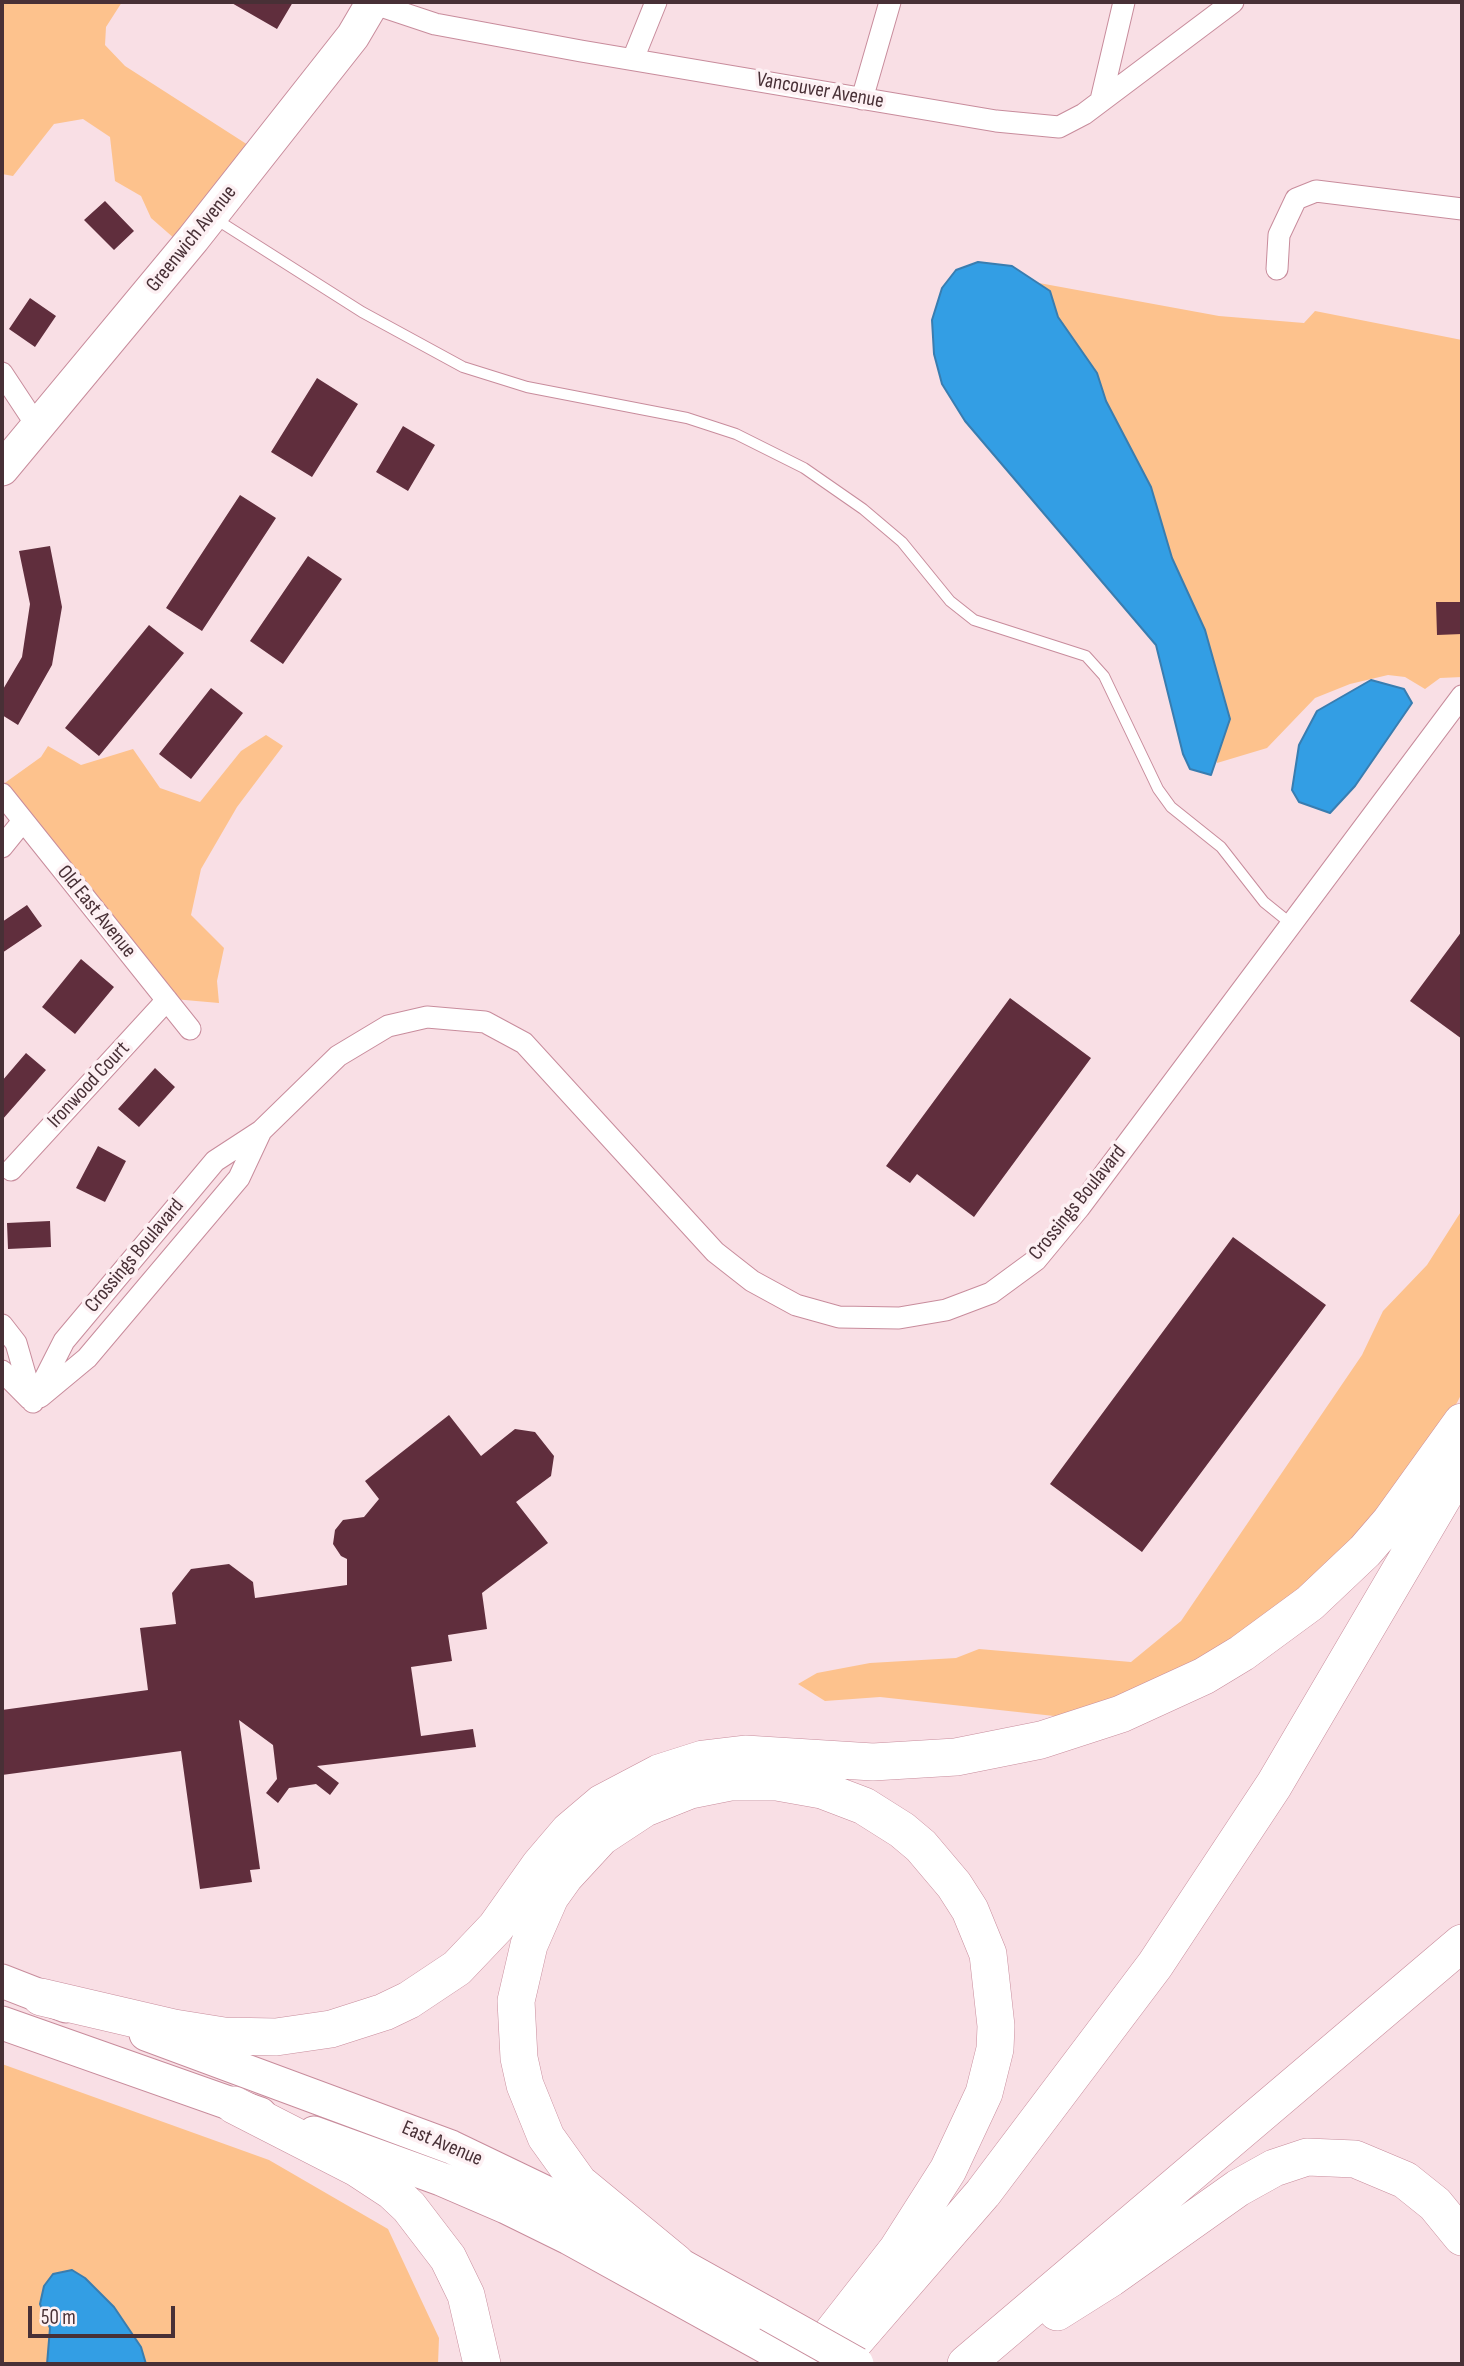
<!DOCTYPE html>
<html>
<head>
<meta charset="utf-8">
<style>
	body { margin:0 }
	#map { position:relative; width:1464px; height:2366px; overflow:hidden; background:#f9dfe5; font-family:"Sofia Sans Condensed",sans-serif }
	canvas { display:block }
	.frame { position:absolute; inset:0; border:4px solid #483036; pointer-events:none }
	.scale { position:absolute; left:28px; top:2306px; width:147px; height:32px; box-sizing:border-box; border:4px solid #483036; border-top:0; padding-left:9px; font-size:21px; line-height:24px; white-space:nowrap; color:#483036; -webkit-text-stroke:5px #fdf0f3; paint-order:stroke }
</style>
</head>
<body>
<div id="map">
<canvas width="1464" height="2366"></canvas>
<div class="frame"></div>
<div class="scale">50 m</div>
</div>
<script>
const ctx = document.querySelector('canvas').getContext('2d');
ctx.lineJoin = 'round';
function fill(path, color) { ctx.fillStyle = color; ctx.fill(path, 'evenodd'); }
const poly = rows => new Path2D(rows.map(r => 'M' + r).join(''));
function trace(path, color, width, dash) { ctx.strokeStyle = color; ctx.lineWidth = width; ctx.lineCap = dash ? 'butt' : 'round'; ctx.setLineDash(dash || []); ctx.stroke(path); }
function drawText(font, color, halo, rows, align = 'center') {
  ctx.font = font + ' "Sofia Sans Condensed",sans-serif'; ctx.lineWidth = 7; ctx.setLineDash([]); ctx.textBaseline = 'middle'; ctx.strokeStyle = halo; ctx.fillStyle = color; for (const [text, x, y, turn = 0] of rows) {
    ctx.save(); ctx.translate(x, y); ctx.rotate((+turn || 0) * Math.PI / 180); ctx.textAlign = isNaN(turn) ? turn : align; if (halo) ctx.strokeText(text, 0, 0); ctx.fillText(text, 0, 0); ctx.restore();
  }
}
const green = poly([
	[2,2,122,2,106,27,105,45,125,66,259,152,183,246,151,218,141,196,115,181,110,137,83,119,54,124,13,176,2,174],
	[1039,283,1219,316,1304,323,1315,311,1462,340,1462,677,1440,678,1425,689,1405,677,1388,675,1350,684,1315,698,1267,748,1217,763,1172,558,1151,487,1105,401,1097,373,1058,317,1050,291],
	[266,735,283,746,237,807,201,869,191,915,224,948,217,981,219,1003,162,998,2,785,41,757,48,746,81,765,133,749,160,788,200,802,241,751],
	[1462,1210,1462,1393,1428,1459,1300,1604,1091,1720,880,1697,825,1701,798,1684,817,1673,870,1663,956,1658,979,1649,1131,1662,1181,1621,1362,1355,1383,1311,1427,1265],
	[2,2064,269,2160,388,2229,439,2338,438,2364,146,2364,141,2347,40,2304,50,2328,47,2364,2,2364]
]);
const water = poly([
	[978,262,1012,266,1050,291,1058,317,1097,373,1106,401,1151,487,1172,558,1205,630,1230,719,1211,775,1190,769,1183,754,1156,645,965,421,942,384,934,354,932,320,942,288,956,270,978,262],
	[1371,680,1404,689,1412,703,1355,786,1330,813,1299,802,1292,790,1299,745,1317,711,1371,680],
	[72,2270,85,2278,114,2307,141,2347,146,2364,47,2364,50,2328,40,2304,44,2286,53,2274,72,2270]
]);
const building = poly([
	[230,2,293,2,277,29],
	[105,201,134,231,114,250,84,220],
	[30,298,56,316,35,347,9,329],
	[317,378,358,404,312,477,271,452],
	[403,426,435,445,408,491,376,472],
	[240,495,276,518,202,631,166,608],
	[50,546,62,607,52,665,18,725,2,715,2,691,22,657,30,604,19,551],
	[308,556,342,579,283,664,250,641],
	[1436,602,1462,602,1462,634,1437,635],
	[149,625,184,653,99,756,65,728],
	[211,688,243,713,191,779,159,754],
	[27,905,42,926,2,953,2,922],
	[1462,931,1462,1039,1410,1001],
	[81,959,114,987,75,1034,42,1007],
	[1010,998,1091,1058,974,1217,917,1174,910,1183,886,1166],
	[26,1053,46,1070,2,1120,2,1081],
	[155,1068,175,1087,139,1127,118,1109],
	[98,1146,126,1161,105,1202,76,1188],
	[50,1221,51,1247,8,1249,7,1223],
	[1233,1237,1326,1305,1142,1552,1050,1484],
	[449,1415,481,1456,515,1429,535,1432,554,1456,551,1476,516,1502,548,1543,482,1593,487,1629,448,1635,452,1661,411,1667,421,1736,473,1729,476,1747,317,1766,339,1783,330,1795,316,1784,289,1788,278,1803,266,1793,277,1779,273,1745,239,1720,260,1869,250,1870,252,1882,200,1889,181,1751,2,1775,2,1710,148,1690,140,1628,176,1624,172,1593,191,1569,229,1564,253,1582,255,1598,347,1585,347,1559,341,1556,333,1544,335,1530,343,1520,364,1517,379,1499,365,1481]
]);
const service = poly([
	[214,218,362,312,463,367,527,387,687,418,736,434,804,468,863,509,902,542,950,601,974,620,1086,656,1104,676,1158,789,1171,807,1221,847,1264,902,1290,923]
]);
const minor = poly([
	[372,3,435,24,581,51,996,121,1059,127,1084,114,1233,2],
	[633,59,656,2],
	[862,99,890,2],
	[1101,100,1124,2],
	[1277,269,1279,235,1296,199,1316,191,1462,209],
	[2,373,37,426],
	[2,794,190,1029],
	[2,847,23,821],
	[11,1170,167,1000],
	[2,1325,16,1343,33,1402],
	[2,1371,30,1399],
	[40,1397,87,1358,239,1178,261,1131],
	[33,1402,64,1341,215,1161,261,1131,338,1056,388,1026,427,1017,485,1022,524,1043,715,1252,752,1281,796,1305,839,1317,899,1318,946,1310,991,1293,1036,1260,1079,1208,1462,696]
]);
const primary = poly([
	[2,469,193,239,353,36,373,2],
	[2,1981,66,2006],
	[2,2023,260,2114],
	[146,2034,451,2147,578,2208,768,2314],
	[314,2133,441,2179,506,2207,569,2238,797,2364]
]);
const motorway = poly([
	[41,1997,174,2028,224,2036,276,2037,331,2029,384,2012,409,2000,457,1968,496,1927,540,1865,569,1831,602,1803,659,1773,703,1759,745,1754,873,1762,956,1757,1041,1740,1121,1714,1204,1676,1242,1653,1310,1603,1365,1551,1390,1522,1462,1422],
	[234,2105,357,2168,392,2191,409,2207,448,2258,466,2295,482,2364],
	[676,2263,579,2183,546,2137,525,2085,519,2058,516,2001,529,1945,550,1897,565,1876,601,1837,645,1808,690,1790,730,1782,777,1782,822,1790,864,1806,902,1830,921,1846,954,1885,970,1910,988,1954,996,2026,995,2049,984,2093,948,2170,897,2250,808,2364],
	[1057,2312,1111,2278,1238,2188,1274,2168,1307,2157,1355,2159,1405,2180,1435,2204,1462,2237],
	[840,2358,983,2193,1155,1965,1274,1785,1462,1465],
	[966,2364,1462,1943]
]);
const primaryBridge = poly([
	[768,2314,857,2364]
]);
const streetNames = [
	["Vancouver Avenue",820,91,10],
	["Greenwich Avenue",192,239,-51],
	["Old East Avenue",96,912,51],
	["Ironwood Court",89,1085,-47],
	["Crossings Boulavard",1078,1203,-51],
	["Crossings Boulavard",135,1256,-50],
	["East Avenue",442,2144,23]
];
fill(green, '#fdc28d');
fill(water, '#339ee4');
trace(water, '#397db0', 2);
fill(building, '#602e3d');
trace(service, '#c88c9c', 12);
trace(minor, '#c88c9c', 23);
trace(primary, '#c88c9c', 35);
trace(motorway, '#c88c9c', 38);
trace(service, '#fff', 10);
trace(minor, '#fff', 21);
trace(primary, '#fff', 33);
trace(motorway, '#fff', 37);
trace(primaryBridge, '#c88c9c', 35, []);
trace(primaryBridge, '#fff', 33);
drawText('21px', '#483036', '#fdf0f3', streetNames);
</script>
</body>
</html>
